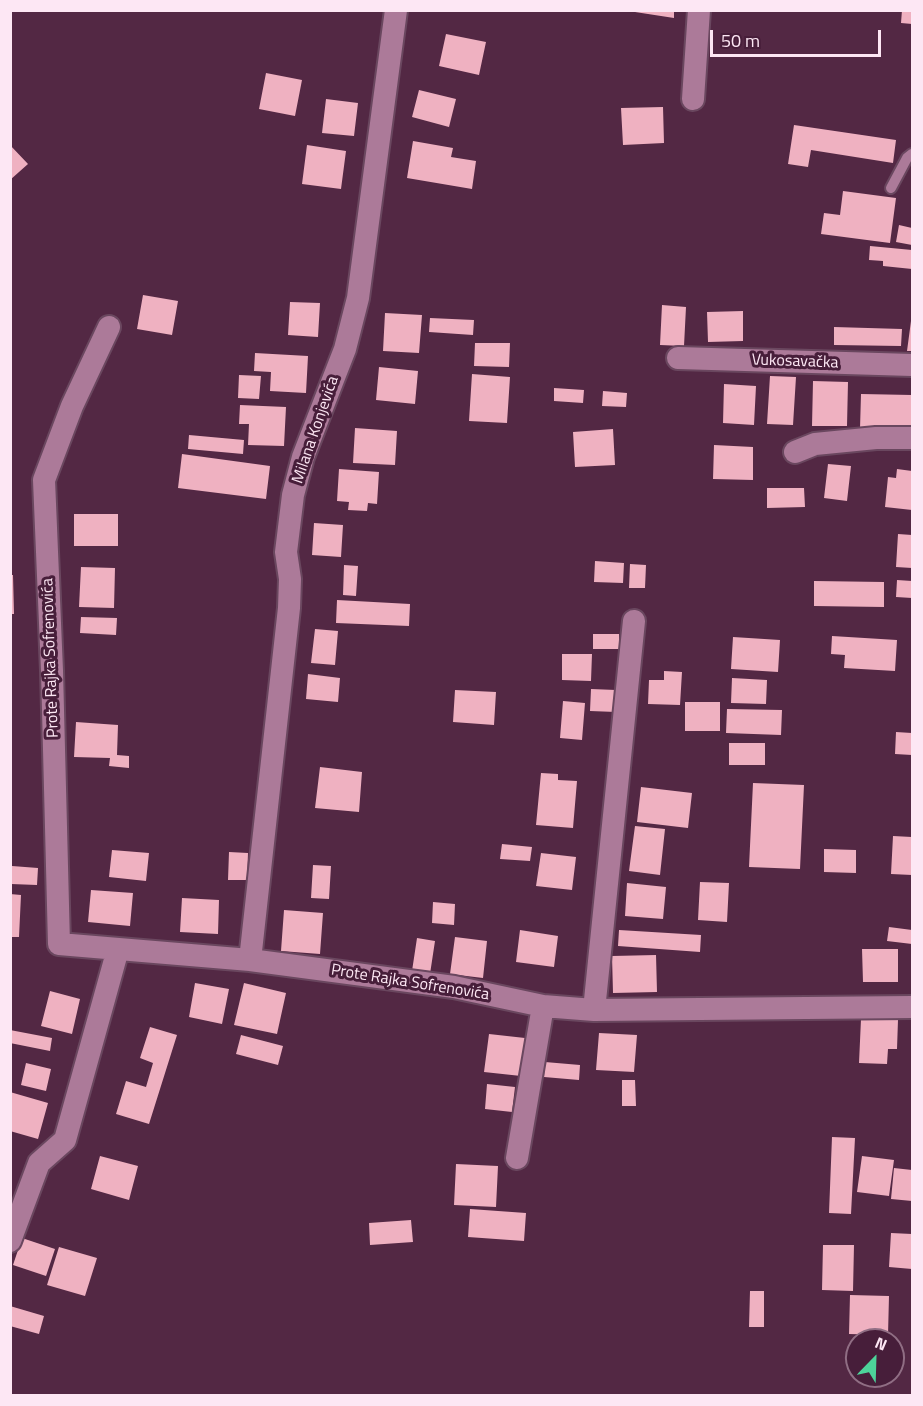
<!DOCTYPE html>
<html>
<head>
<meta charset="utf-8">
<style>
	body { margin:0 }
	#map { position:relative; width:923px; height:1406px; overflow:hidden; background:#532844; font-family:"Titillium Web",sans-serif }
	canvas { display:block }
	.frame { position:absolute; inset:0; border:12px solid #fde7f4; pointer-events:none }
	.north { position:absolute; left:845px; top:1328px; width:60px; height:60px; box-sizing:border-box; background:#471e3a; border:2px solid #906e84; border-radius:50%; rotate:23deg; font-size:16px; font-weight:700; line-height:24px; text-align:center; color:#fde7f4 }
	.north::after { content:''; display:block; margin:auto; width:21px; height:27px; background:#4dd39a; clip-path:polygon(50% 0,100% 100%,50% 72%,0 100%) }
	.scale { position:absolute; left:710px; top:30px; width:171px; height:27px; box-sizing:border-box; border:3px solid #fde7f4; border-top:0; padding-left:8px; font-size:18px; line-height:21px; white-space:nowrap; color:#fde7f4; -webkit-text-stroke:4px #471e3a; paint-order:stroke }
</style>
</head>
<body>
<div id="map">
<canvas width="923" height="1406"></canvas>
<div class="frame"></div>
<div class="north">N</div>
<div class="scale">50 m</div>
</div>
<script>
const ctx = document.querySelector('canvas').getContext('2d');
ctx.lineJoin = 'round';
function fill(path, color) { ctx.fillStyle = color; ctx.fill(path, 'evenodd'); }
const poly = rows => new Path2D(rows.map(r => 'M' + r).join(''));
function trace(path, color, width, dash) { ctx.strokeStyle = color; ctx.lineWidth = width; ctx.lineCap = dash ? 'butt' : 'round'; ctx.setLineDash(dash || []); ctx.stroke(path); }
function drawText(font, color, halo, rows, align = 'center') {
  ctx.font = font + ' "Titillium Web",sans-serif'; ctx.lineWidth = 6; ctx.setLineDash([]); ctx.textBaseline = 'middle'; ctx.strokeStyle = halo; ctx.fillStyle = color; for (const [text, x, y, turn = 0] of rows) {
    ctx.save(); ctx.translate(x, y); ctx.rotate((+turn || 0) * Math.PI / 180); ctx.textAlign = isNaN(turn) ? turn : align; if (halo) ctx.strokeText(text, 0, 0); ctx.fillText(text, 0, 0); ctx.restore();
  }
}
const building = poly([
	[622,10,674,10,674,18],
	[902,10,912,10,912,24,901,23],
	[446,34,486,42,479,75,439,66],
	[266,73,302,80,295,116,259,109],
	[419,90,456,99,449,127,412,117],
	[326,99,358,103,354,136,322,133],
	[663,107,664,143,623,145,621,108],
	[794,125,896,140,893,163,811,150,808,167,788,164],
	[413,141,453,148,451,157,476,161,472,189,407,178],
	[10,145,28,164,10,180],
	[307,145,346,151,341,189,302,184],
	[843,191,896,198,890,243,821,234,824,213,840,215],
	[899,225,912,228,912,245,896,242],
	[870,246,912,250,912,269,883,266,883,261,869,260],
	[143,295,178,301,172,335,137,329],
	[290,302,320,303,318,337,288,335],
	[662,305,686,307,684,346,660,345],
	[743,311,743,341,708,342,707,312],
	[385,313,422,315,419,353,383,351],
	[430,318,474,320,473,335,429,332],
	[911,321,912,321,912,351,907,351],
	[834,327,902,329,901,346,834,345],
	[475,343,510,343,509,367,474,366],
	[255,353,308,356,306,393,270,391,271,372,254,371],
	[379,367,418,371,415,404,376,400],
	[472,374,510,377,507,423,469,421],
	[239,375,261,376,259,399,238,398],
	[770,376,796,377,793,425,767,424],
	[813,381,848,382,847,426,812,426],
	[724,384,756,386,754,425,723,423],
	[554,388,584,390,583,403,554,401],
	[603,391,627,393,626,407,602,406],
	[861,394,912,395,912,430,860,429],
	[240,405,286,407,284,446,248,445,249,424,239,424],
	[355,428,397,431,395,465,353,463],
	[613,429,615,465,575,467,573,432],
	[189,435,244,440,243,454,188,449],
	[714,445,753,447,753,480,713,479],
	[182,454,270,466,266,499,178,488],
	[828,464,851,466,847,501,824,498],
	[339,469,379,472,377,504,368,503,367,511,348,510,349,502,337,501],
	[897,469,912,471,912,510,885,507,888,477,896,478],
	[767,488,804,488,805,507,767,508],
	[74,514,118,514,118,546,74,546],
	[314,523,343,525,341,557,312,555],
	[898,534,912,535,912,568,896,567],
	[595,561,624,563,623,583,594,582],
	[630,564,646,565,645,588,629,588],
	[344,565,358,566,356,596,343,595],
	[81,567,115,568,114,608,79,607],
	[10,575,13,575,14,614,10,614],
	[897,580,912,581,912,598,896,597],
	[814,581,884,582,884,607,814,606],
	[337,600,410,604,409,626,336,623],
	[81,617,117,618,116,635,80,633],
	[315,629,338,631,335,665,311,663],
	[593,634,619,634,619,649,593,649],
	[832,636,897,640,895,671,844,668,845,655,831,654],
	[733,637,780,640,778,672,731,669],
	[562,654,592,654,591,681,562,680],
	[664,671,682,672,680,705,648,704,649,680,664,680],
	[308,674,340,678,338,702,306,699],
	[732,678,767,680,766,704,731,703],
	[591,689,616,690,616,712,590,711],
	[455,690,496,692,494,725,453,722],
	[563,701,585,703,582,740,560,738],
	[685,702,720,702,720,731,685,731],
	[727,709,782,710,781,735,726,733],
	[76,722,118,725,117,755,129,756,129,768,109,766,110,758,74,757],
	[896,732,912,733,912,755,895,754],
	[729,743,765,743,765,765,729,765],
	[320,767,362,772,359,812,315,808],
	[541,773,558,774,558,780,577,781,573,828,536,825],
	[753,783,804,785,800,869,749,867],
	[641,787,692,793,688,828,637,822],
	[635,826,665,829,660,875,629,871],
	[893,836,912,837,912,875,891,874],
	[502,844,532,847,530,861,500,859],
	[824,849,856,850,856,873,824,872],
	[112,850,149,853,146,881,109,877],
	[229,852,248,853,247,880,228,880],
	[541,853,576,857,572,890,536,886],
	[313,865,331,866,329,899,311,898],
	[12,866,38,868,37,885,11,884],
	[700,882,729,883,727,922,698,920],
	[627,883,666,887,663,919,625,916],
	[91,890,133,893,130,926,88,922],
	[10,894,21,895,19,937,10,937],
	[182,898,219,900,218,934,180,932],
	[433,902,455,904,454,925,432,923],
	[284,910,323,913,320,954,281,951],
	[889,927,912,930,912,944,887,941],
	[520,930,558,936,554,967,516,962],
	[619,930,701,935,700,952,618,946],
	[455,937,487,941,483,978,450,974],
	[417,938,435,941,430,974,412,971],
	[862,949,898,949,898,982,863,982],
	[656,955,657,992,613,993,612,956],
	[195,983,229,989,222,1024,189,1017],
	[244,983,286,993,277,1034,234,1025],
	[50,991,80,999,72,1034,41,1026],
	[861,1019,898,1020,897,1049,888,1049,887,1064,859,1063],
	[150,1027,177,1035,149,1124,116,1114,126,1081,146,1087,153,1063,140,1058],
	[10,1030,52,1038,50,1051,10,1043],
	[599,1033,637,1035,634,1072,596,1070],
	[489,1034,525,1038,521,1076,484,1072],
	[241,1035,283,1046,278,1065,236,1054],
	[545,1062,580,1065,579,1080,544,1077],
	[26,1063,51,1069,46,1091,21,1085],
	[622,1080,635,1080,636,1106,622,1106],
	[487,1084,515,1087,512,1112,485,1109],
	[10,1092,48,1103,38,1139,10,1131],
	[832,1137,855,1138,851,1214,829,1213],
	[100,1156,138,1166,129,1200,91,1189],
	[862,1156,894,1160,889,1196,857,1192],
	[456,1164,498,1166,496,1207,454,1205],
	[894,1168,912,1170,912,1201,891,1199],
	[470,1209,526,1213,524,1241,468,1237],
	[411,1220,413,1242,370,1245,369,1223],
	[891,1233,912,1234,912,1269,889,1267],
	[22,1238,55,1249,46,1276,13,1265],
	[823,1245,854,1245,853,1291,822,1290],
	[59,1247,97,1258,85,1296,47,1285],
	[750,1291,764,1291,764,1327,749,1327],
	[850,1295,889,1296,888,1335,849,1334],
	[10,1306,44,1316,39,1334,10,1326]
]);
const lane = poly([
	[891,188,907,158,912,154]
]);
const street = poly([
	[693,99,699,10],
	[109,327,72,406,44,480,52,671,59,944,250,960,454,987,543,1006,594,1010,912,1007],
	[678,358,912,365],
	[795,452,815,444,876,438,912,438],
	[250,960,289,608,290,579,286,552,293,495,303,457,345,349,358,298,396,10],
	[594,1010,634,621],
	[517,1158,543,1006],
	[10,1241,39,1163,65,1140,118,949]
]);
const streetNames = [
	["Vukosavačka",795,362,2],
	["Milana Konjevića",316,430,-71],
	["Prote Rajka Sofrenovića",51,658,-92],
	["Prote Rajka Sofrenovića",410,983,9]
];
fill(building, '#efb1c1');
trace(lane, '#6a475f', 14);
trace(street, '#6a475f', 26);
trace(lane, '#ac7a99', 10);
trace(street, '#ac7a99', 22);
drawText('16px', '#fde7f4', '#471e3a', streetNames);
</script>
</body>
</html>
